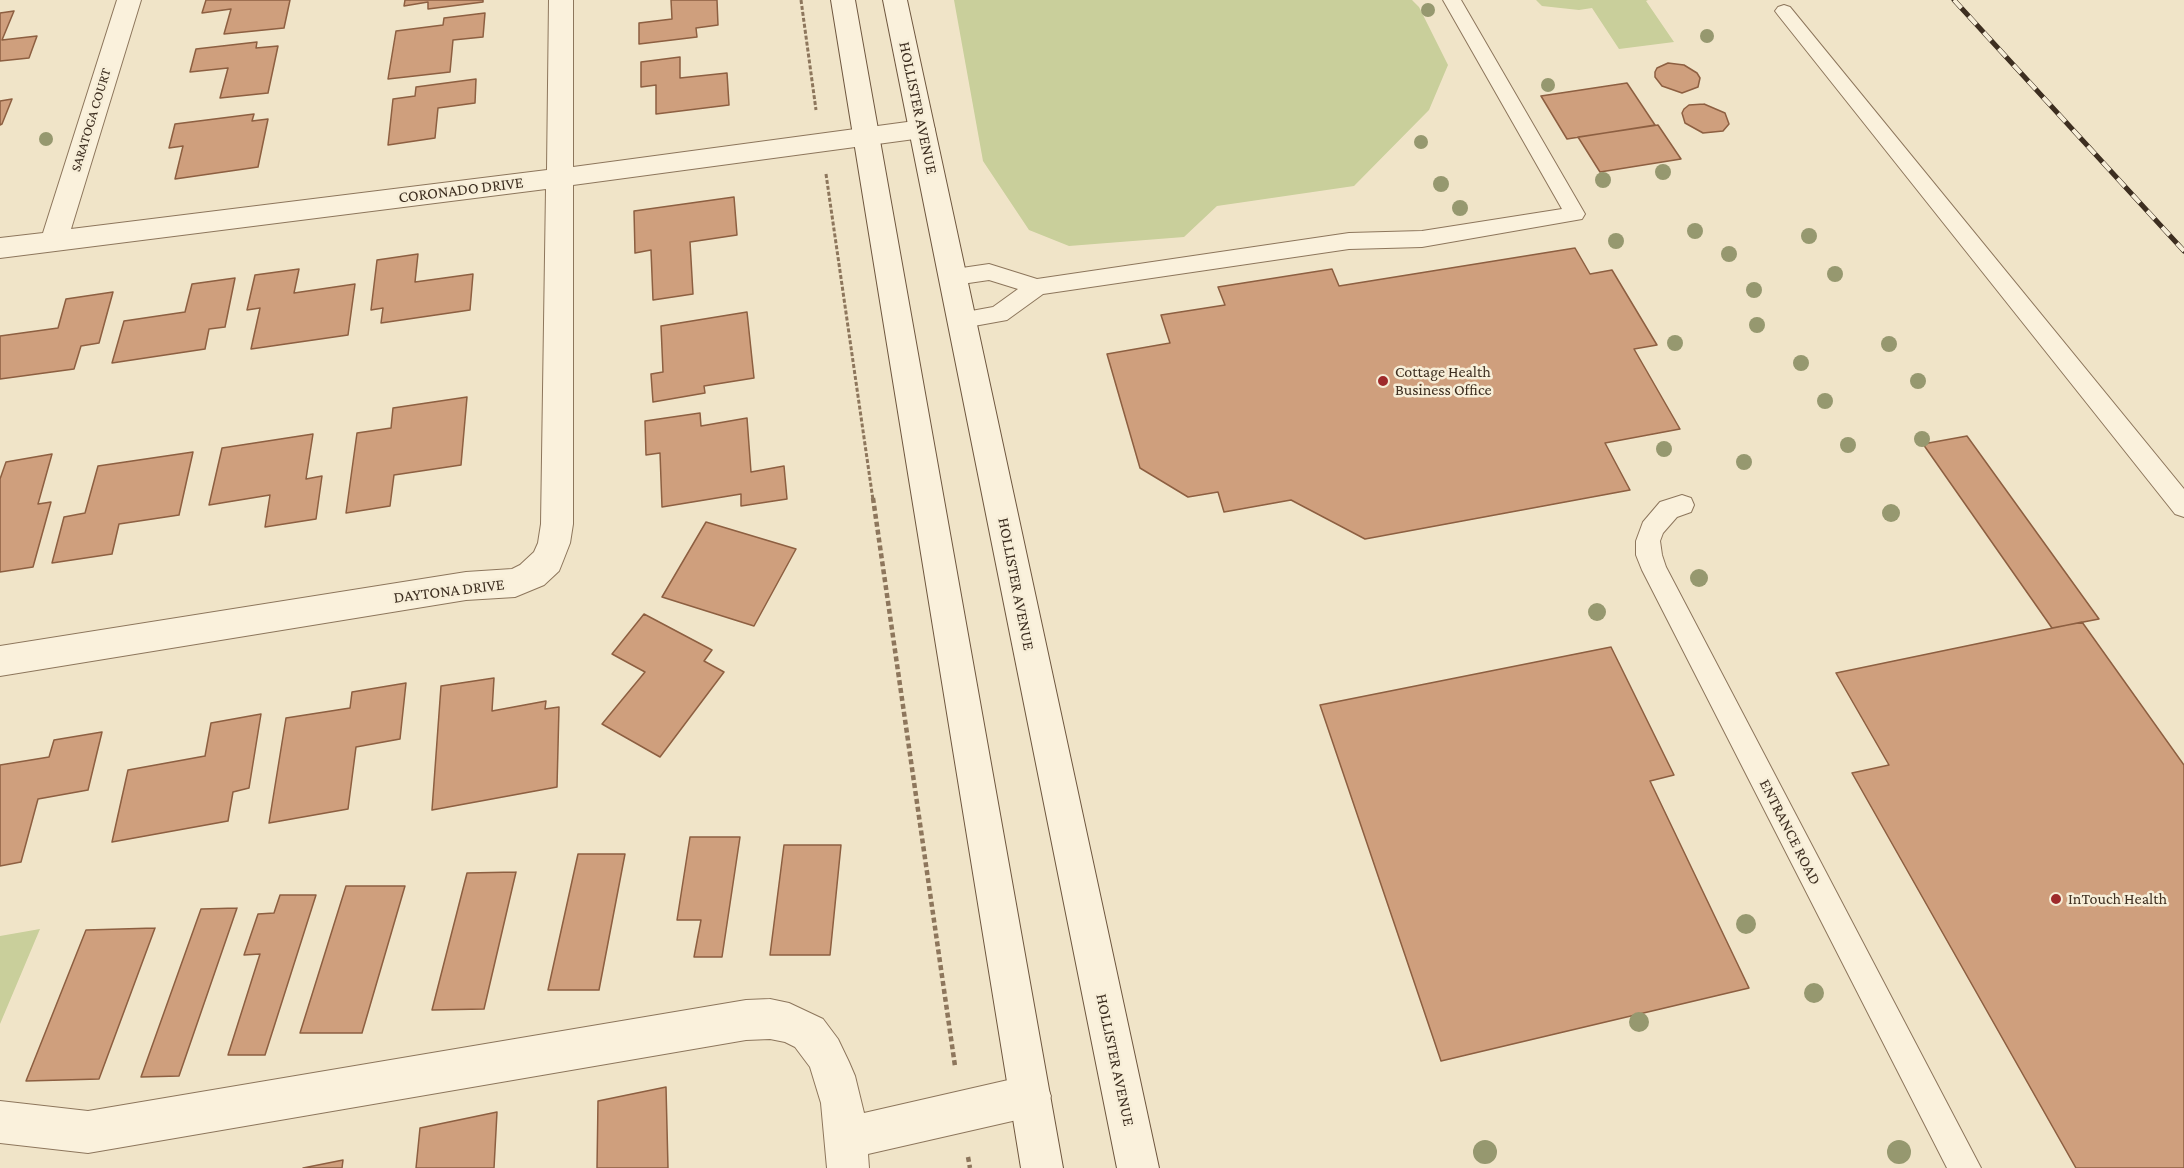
<!DOCTYPE html>
<html>
<head>
<meta charset="utf-8">
<style>
	body { margin:0 }
	canvas { display:block; background:#f0e4c8 }
</style>
</head>
<body>
<canvas width="2184" height="1168"></canvas>
<script>
const ctx = document.querySelector('canvas').getContext('2d');
ctx.lineJoin = 'round';
function fill(path, color) { ctx.fillStyle = color; ctx.fill(path, 'evenodd'); }
const poly = rows => new Path2D(rows.map(r => 'M' + r).join(''));
function trace(path, color, width, dash) { ctx.strokeStyle = color; ctx.lineWidth = width; ctx.lineCap = dash ? 'butt' : 'round'; ctx.setLineDash(dash || []); ctx.stroke(path); }
function drawText(font, color, halo, rows, align = 'center') {
  ctx.font = font + ' "Crimson Pro",serif'; ctx.lineWidth = 5; ctx.setLineDash([]); ctx.textBaseline = 'middle'; ctx.strokeStyle = halo; ctx.fillStyle = color; for (const [text, x, y, turn = 0] of rows) {
    ctx.save(); ctx.translate(x, y); ctx.rotate((+turn || 0) * Math.PI / 180); ctx.textAlign = isNaN(turn) ? turn : align; if (halo) ctx.strokeText(text, 0, 0); ctx.fillText(text, 0, 0); ctx.restore();
  }
}
const green = poly([
	[954,0,1412,0,1419,7,1448,65,1429,110,1354,186,1217,206,1184,237,1069,246,1029,230,983,161],
	[1536,0,1648,0,1646,1,1674,42,1619,49,1592,8,1579,10,1542,6],
	[40,929,0,1024,0,936]
]);
const building = poly([
	[206,0,290,0,284,28,224,34,231,9,202,13,206,0],
	[405,0,483,0,483,2,428,9,428,2,404,6,405,0],
	[671,0,717,0,718,25,696,28,697,37,639,44,639,23,672,19,671,0],
	[14,11,2,40,37,36,29,58,0,61,0,13,14,11],
	[485,13,483,37,453,40,450,72,388,79,396,31,443,25,444,18,485,13],
	[257,42,256,48,278,46,268,93,220,98,228,68,190,72,196,49,257,42],
	[680,57,680,78,727,73,729,105,656,114,656,85,641,87,641,62,680,57],
	[1668,63,1684,65,1697,73,1700,78,1698,87,1682,93,1662,86,1655,77,1655,72,1657,68,1668,63],
	[476,79,475,103,438,108,435,138,388,145,393,99,415,96,416,87,476,79],
	[1627,83,1655,125,1567,139,1541,96,1627,83],
	[12,99,2,124,0,125,0,101,12,99],
	[1704,104,1725,113,1729,124,1723,131,1703,133,1685,123,1682,113,1684,109,1689,105,1704,104],
	[254,114,252,121,268,119,258,167,175,179,183,146,169,148,175,124,254,114],
	[1658,125,1681,159,1600,172,1578,137,1658,125],
	[734,197,737,235,690,242,693,294,653,300,651,250,635,253,634,211,734,197],
	[1575,248,1590,274,1612,270,1657,345,1634,349,1680,429,1605,443,1630,490,1365,539,1291,500,1224,512,1218,492,1188,497,1140,468,1107,354,1170,343,1161,315,1225,305,1218,287,1332,269,1339,286,1575,248],
	[418,254,415,282,473,274,470,310,381,323,383,308,371,310,377,260,418,254],
	[299,269,294,293,355,284,348,335,251,349,260,308,247,310,255,275,299,269],
	[235,278,225,327,209,329,205,349,112,363,124,321,185,312,192,284,235,278],
	[113,292,99,343,81,346,74,369,0,379,0,336,58,328,66,299,113,292],
	[747,312,754,378,704,386,705,393,653,402,651,374,663,372,661,326,747,312],
	[467,397,461,465,394,475,390,506,346,513,357,433,391,428,393,408,467,397],
	[700,413,701,426,747,418,751,472,784,466,787,499,741,506,741,494,662,507,660,453,646,455,645,421,700,413],
	[313,434,306,479,322,476,316,519,265,527,270,495,209,505,222,448,313,434],
	[1967,436,2099,619,2052,628,1923,444,1967,436],
	[193,452,179,515,119,524,112,554,52,563,64,517,85,513,98,466,193,452],
	[52,454,38,504,51,502,33,567,0,572,0,479,6,462,52,454],
	[706,522,796,549,754,626,662,597,706,522],
	[644,614,712,650,704,661,724,672,660,757,602,724,645,672,612,654,644,614],
	[2082,622,2184,765,2184,1168,2076,1168,1852,773,1889,765,1836,673,2082,622],
	[1611,647,1674,775,1650,781,1749,988,1441,1061,1320,705,1611,647],
	[494,678,492,711,546,701,545,709,559,707,557,787,432,810,441,686,494,678],
	[406,683,400,739,356,747,348,809,269,823,286,718,350,708,352,692,406,683],
	[261,714,249,788,233,792,228,821,112,842,128,770,205,756,211,723,261,714],
	[102,732,88,790,38,799,21,862,0,866,0,765,49,757,54,740,102,732],
	[690,837,740,837,722,957,694,957,701,920,677,920,690,837],
	[784,845,841,845,830,955,770,955,784,845],
	[578,854,625,854,599,990,548,990,578,854],
	[516,872,484,1009,432,1010,467,873,516,872],
	[346,886,405,886,362,1033,300,1033,346,886],
	[280,895,316,895,265,1055,228,1055,260,954,244,955,258,914,274,913,280,895],
	[237,908,179,1076,141,1077,201,909,237,908],
	[155,928,99,1079,26,1081,86,930,155,928],
	[666,1087,668,1168,597,1168,598,1101,666,1087],
	[497,1112,494,1168,416,1168,420,1128,497,1112],
	[343,1160,342,1168,303,1168,343,1160]
]);
const pathFar1 = poly([
	[801,0,816,110],
	[826,174,873,500]
]);
const path = poly([
	[873,498,955,1066],
	[968,1157,970,1168]
]);
const lane = poly([
	[1443,0,1461,0,1585,214,1582,219,1422,247,1349,249,1043,294,1007,320,963,328,955,326,952,320,955,314,993,307,1018,289,989,280,955,285,947,283,944,277,947,271,955,269,989,264,1037,279,1349,233,1422,231,1562,209,1443,0],
	[1784,5,1790,7,2184,489,2184,517,2175,514,1778,15,1775,11,1778,7,1784,5],
	[1682,495,1691,498,1694,505,1691,512,1677,517,1663,533,1660,541,1662,555,1666,567,1981,1168,1947,1168,1642,570,1636,555,1636,541,1643,522,1660,502,1682,495]
]);
const street = poly([
	[117,0,141,0,71,229,547,170,549,0,573,0,573,167,922,120,931,123,935,129,931,135,922,138,573,185,573,524,570,543,563,561,559,571,544,585,515,597,466,600,0,676,0,646,466,572,512,569,520,565,534,552,538,543,541,524,546,189,0,258,0,238,43,233,117,0],
	[770,999,789,1003,823,1019,838,1039,849,1062,855,1076,864,1113,1030,1075,1045,1081,1051,1096,1045,1111,1030,1117,868,1154,869,1168,827,1168,821,1103,810,1067,795,1047,785,1042,770,1039,746,1040,88,1153,0,1143,0,1101,88,1111,746,1000,770,999]
]);
const secondary = poly([
	[831,0,855,0,1063,1168,1021,1168,831,0],
	[883,0,907,0,1159,1168,1117,1168,883,0]
]);
const rail = poly([
	[1954,0,2184,251]
]);
const trees = [
	[1428,10,7],
	[1707,36,7],
	[1548,85,7],
	[46,139,7],
	[1421,142,7],
	[1663,172,8],
	[1603,180,8],
	[1441,184,8],
	[1460,208,8],
	[1695,231,8],
	[1809,236,8],
	[1616,241,8],
	[1729,254,8],
	[1835,274,8],
	[1754,290,8],
	[1757,325,8],
	[1675,343,8],
	[1889,344,8],
	[1801,363,8],
	[1918,381,8],
	[1825,401,8],
	[1922,439,8],
	[1848,445,8],
	[1664,449,8],
	[1744,462,8],
	[1891,513,9],
	[1699,578,9],
	[1597,612,9],
	[1746,924,10],
	[1814,993,10],
	[1639,1022,10],
	[1485,1152,12],
	[1899,1152,12]
];
const markers = [
	[1383,381,6,"#9e2a2b"],
	[2056,899,6,"#9e2a2b"]
];
const farStreetnames = [
	["SARATOGA COURT",91,120,-73]
];
const streetNames = [
	["HOLLISTER AVENUE",918,108,78],
	["CORONADO DRIVE",461,190,-7],
	["HOLLISTER AVENUE",1016,584,79],
	["DAYTONA DRIVE",449,591,-7],
	["ENTRANCE ROAD",1790,832,63],
	["HOLLISTER AVENUE",1115,1060,78]
];
const poiNames = [
	["Cottage Health",1395,372],
	["Business Office",1395,390],
	["InTouch Health",2068,899]
];
fill(green, '#c9cf9b');
fill(building, '#cf9f7d');
trace(building, '#8d5f41', 1.5);
trace(lane, '#8d765c', 2);
trace(street, '#8d765c', 2);
trace(secondary, '#6f573f', 2);
trace(pathFar1, '#8d765c', 3, [4, 2]);
trace(path, '#8d765c', 4.5, [5, 3]);
fill(lane, '#faf1dc');
fill(street, '#faf1dc');
fill(secondary, '#faf1dc');
trace(rail, '#3d2e20', 5);
trace(rail, '#f7eed8', 4, [11]);
ctx.fillStyle = '#96986f';
for (const [x, y, r] of trees) { ctx.beginPath(); ctx.arc(x, y, r, 0, 2 * Math.PI); ctx.fill(); }
for (const [x, y, r, color] of markers) { const dot = new Path2D(); dot.arc(x, y, r, 0, 2 * Math.PI); ctx.fillStyle = color; ctx.fill(dot); trace(dot, '#f7eed8', 2); }
drawText('14px', '#3d2e20', '#f7eed8', farStreetnames);
drawText('16px', '#3d2e20', '#f7eed8', streetNames);
drawText('16px', '#3d2e20', '#f7eed8', poiNames, 'left');
</script>
</body>
</html>
